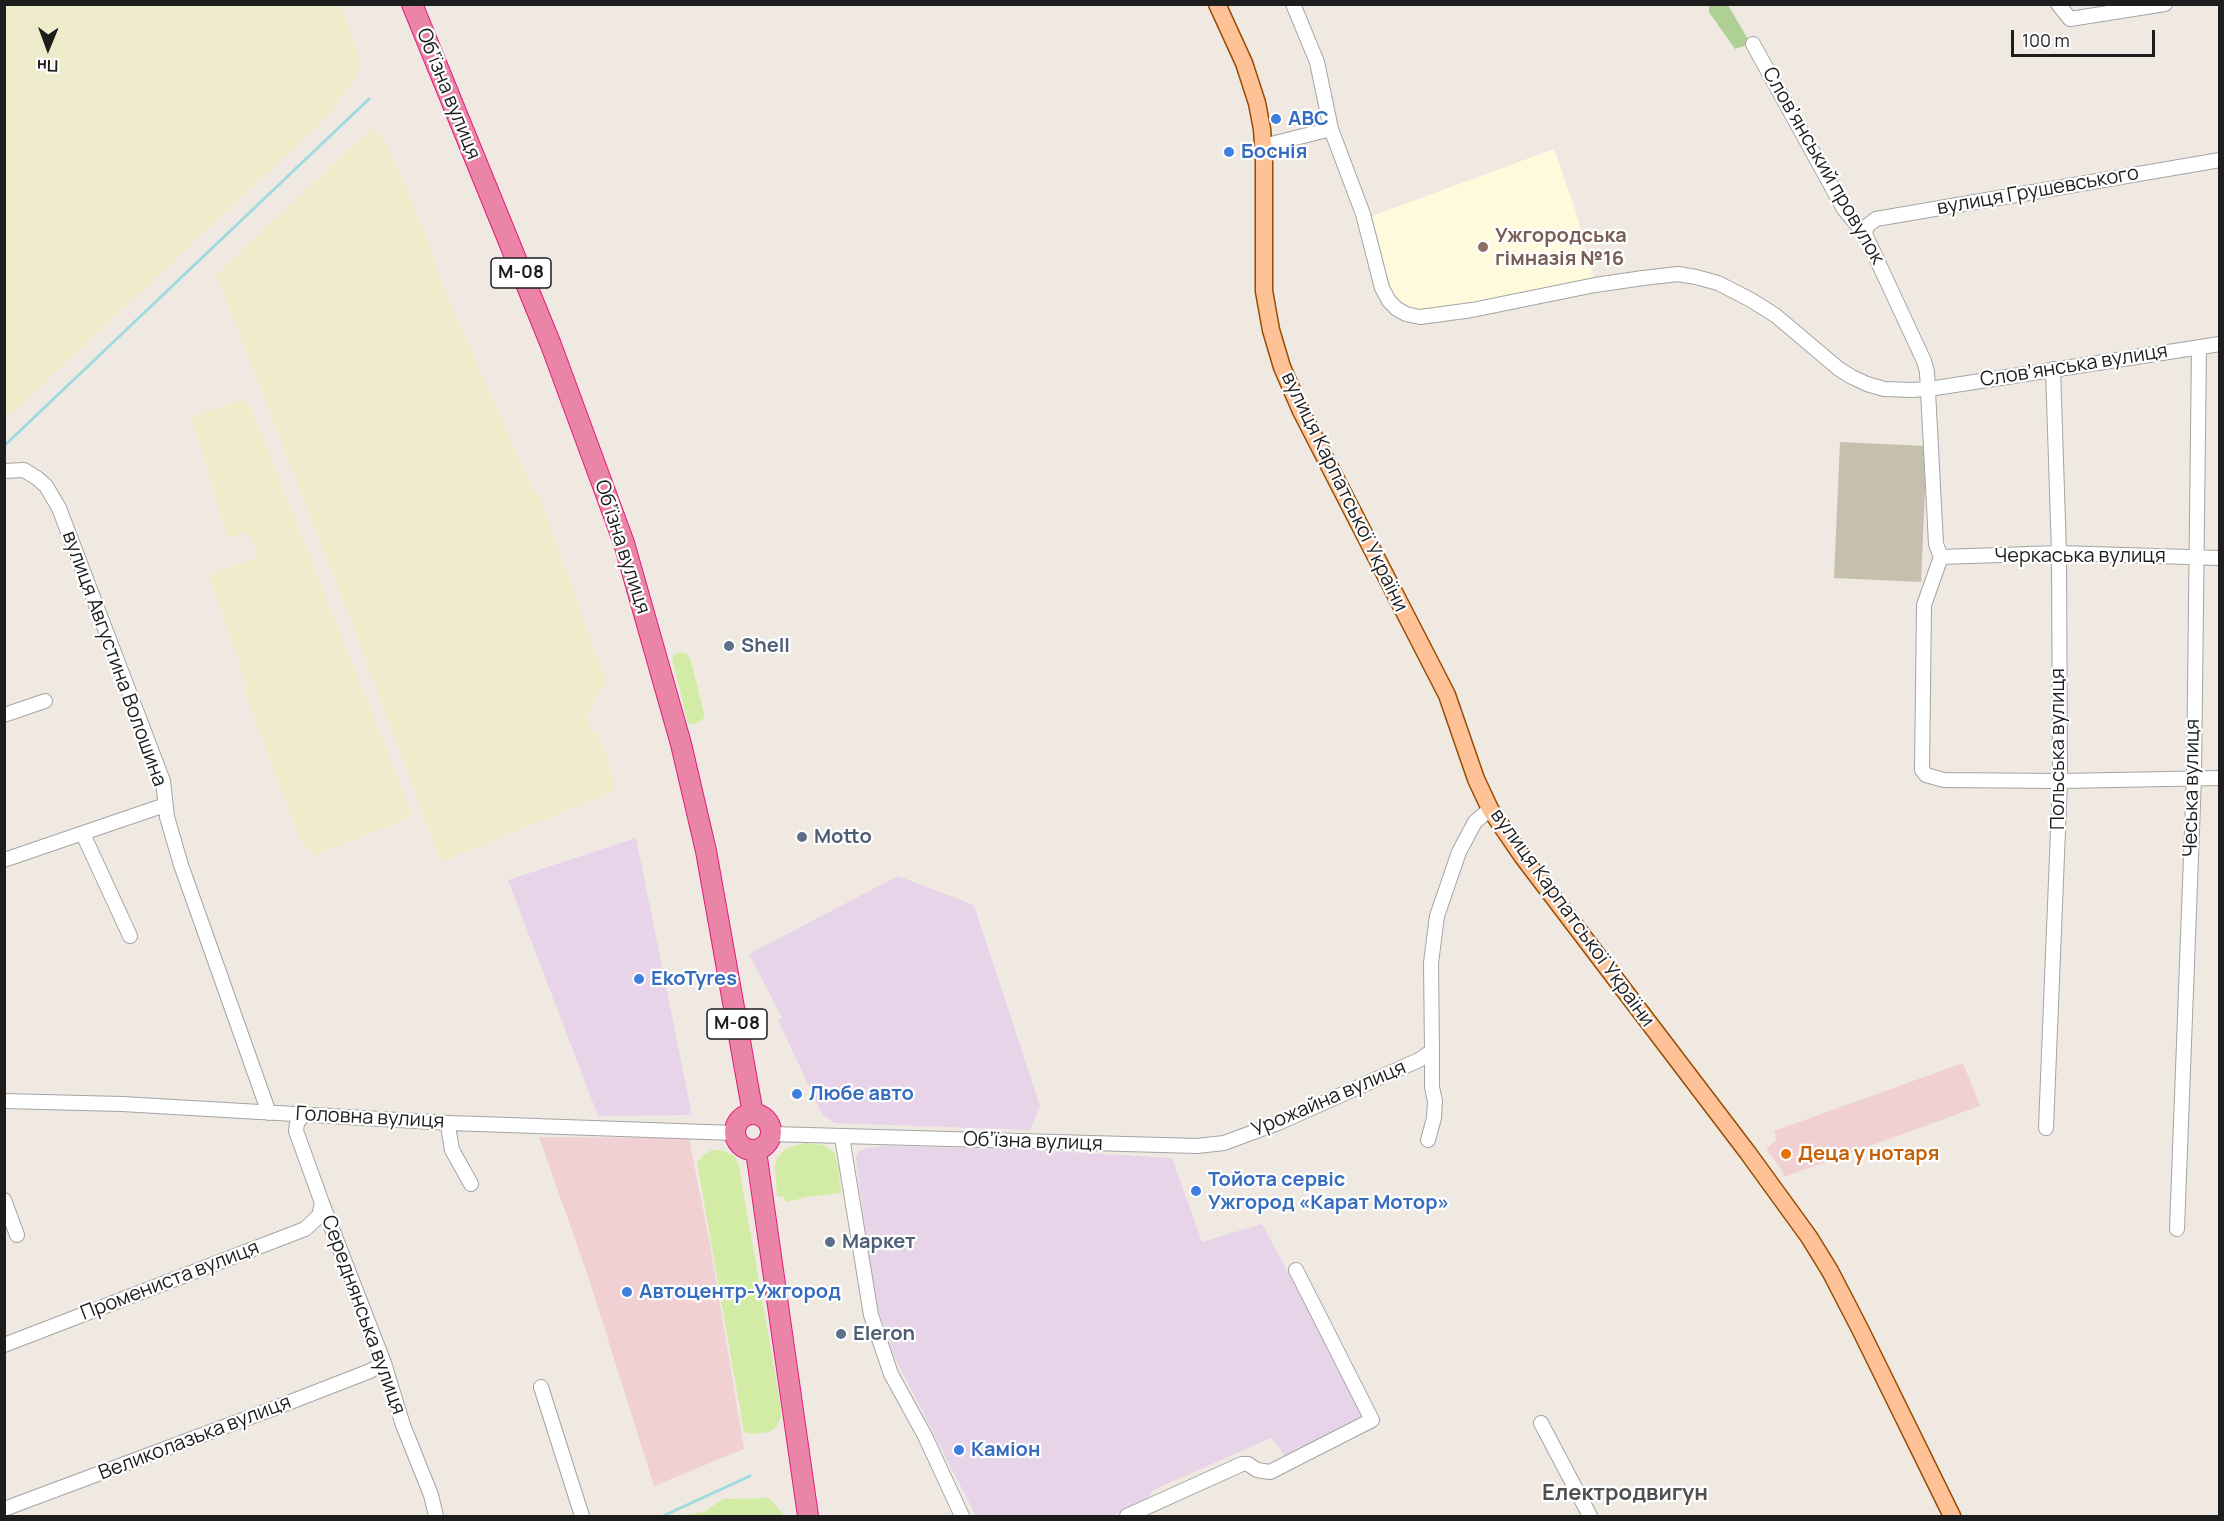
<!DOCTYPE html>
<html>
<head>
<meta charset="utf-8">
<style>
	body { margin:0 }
	#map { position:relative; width:2224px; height:1521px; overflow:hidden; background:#efe9e2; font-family:Manrope,sans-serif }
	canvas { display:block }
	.frame { position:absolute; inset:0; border:6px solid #1d1d1d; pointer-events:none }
	.north { position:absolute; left:18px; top:18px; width:60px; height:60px; -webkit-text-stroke:4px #fff; paint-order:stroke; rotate:181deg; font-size:16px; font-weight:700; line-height:24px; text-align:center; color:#1d1d1d }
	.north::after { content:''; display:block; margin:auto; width:21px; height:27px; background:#1d1d1d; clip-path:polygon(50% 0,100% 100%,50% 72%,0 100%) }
	.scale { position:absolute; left:2011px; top:30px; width:144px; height:27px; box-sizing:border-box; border:3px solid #1d1d1d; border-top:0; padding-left:8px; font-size:18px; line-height:21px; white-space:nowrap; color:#1d1d1d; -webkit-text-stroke:4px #fff; paint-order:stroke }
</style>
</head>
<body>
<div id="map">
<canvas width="2224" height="1521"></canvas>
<div class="frame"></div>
<div class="north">Пн</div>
<div class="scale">100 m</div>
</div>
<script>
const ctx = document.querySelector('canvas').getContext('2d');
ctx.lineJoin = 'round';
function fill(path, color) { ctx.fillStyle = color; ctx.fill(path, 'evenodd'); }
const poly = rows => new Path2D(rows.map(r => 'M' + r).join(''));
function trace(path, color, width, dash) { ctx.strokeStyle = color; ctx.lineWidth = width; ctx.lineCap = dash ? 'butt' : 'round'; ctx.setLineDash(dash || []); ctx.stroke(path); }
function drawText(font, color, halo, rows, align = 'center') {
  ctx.font = font + ' Manrope,sans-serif'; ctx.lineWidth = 4.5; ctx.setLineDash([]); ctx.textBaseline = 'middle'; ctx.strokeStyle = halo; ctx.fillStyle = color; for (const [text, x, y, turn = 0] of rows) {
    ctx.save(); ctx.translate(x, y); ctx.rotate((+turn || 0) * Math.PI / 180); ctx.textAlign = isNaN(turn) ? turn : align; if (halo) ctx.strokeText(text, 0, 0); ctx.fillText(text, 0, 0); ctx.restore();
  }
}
const commercial = poly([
	[1963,1063,1980,1106,1784,1177,1782,1170,1766,1149,1777,1139,1774,1131],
	[539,1137,689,1138,711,1250,744,1449,654,1486,588,1276]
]);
const industrial = poly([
	[636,838,692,1115,598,1116,508,880],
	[898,876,974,905,1040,1106,1030,1130,834,1123,822,1114,778,1020,782,1018,749,954],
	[884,1146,1016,1149,1172,1158,1202,1242,1262,1224,1365,1415,1287,1458,1271,1438,1153,1490,1146,1502,1112,1516,976,1516,894,1356,872,1293,856,1157,859,1151,868,1148]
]);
const education = poly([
	[1554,149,1574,206,1594,278,1466,304,1413,312,1395,303,1372,216]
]);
const construction = poly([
	[1840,442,1927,446,1921,582,1834,578]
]);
const farmland = poly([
	[5,4,340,5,358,50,359,73,327,117,5,420],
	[370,129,382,134,421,223,443,286,531,486,539,495,606,681,588,714,587,724,599,736,614,778,614,791,441,862,350,618,216,275],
	[242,400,251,409,413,816,314,856,299,838,245,692,247,686,209,575,258,556,248,532,228,538,191,416]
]);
const grass = poly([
	[677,653,685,653,689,656,691,661,705,717,696,724,690,724,687,720,672,657],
	[807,1143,824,1145,834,1152,838,1165,841,1193,807,1197,787,1202,783,1197,777,1196,775,1167,777,1158,786,1148],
	[712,1150,721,1150,735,1156,739,1167,781,1407,781,1418,776,1427,769,1432,754,1434,744,1432,697,1162,705,1154],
	[769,1498,784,1515,783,1516,679,1516,704,1512,723,1499]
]);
const forest = poly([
	[1709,5,1728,5,1749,41,1744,46,1735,49,1709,12]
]);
const stream = poly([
	[4,446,369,99],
	[663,1516,750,1476]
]);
const minor = poly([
	[1293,4,1317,62,1331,129,1363,214,1382,288,1389,301,1397,309,1406,314,1420,317,1472,310,1595,285,1643,278,1678,274,1696,277,1718,283,1751,300,1775,315,1839,369,1852,377,1867,384,1884,389,1911,390,1929,389,2220,344],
	[2058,4,2070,19,2165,4],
	[1753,44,1844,209,1865,234,1924,361,1927,372,1936,544,1941,557,1924,605,1922,770,1926,775,1944,780,2060,781,2220,778],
	[1263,146,1331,129],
	[1865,234,1867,226,1876,219,2220,160],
	[4,471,24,470,37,478,46,486,59,508,163,781,167,817,181,865,269,1113],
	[1941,557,2059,553,2220,558],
	[4,715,45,701],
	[83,834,130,936],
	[4,860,165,805],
	[4,1101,122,1104,450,1123,735,1133],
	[304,1114,297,1123,296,1131,322,1203,384,1363,403,1425,431,1495,436,1516],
	[450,1123,449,1132,452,1150,471,1184],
	[2046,1128,2060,781,2059,553,2053,369],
	[772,1134,1197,1146,1224,1143,1278,1123,1419,1060,1432,1051,1431,963,1437,916,1459,852,1475,822,1490,809],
	[842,1137,871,1315,891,1374,925,1436,962,1516],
	[1428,1140,1434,1118,1435,1101,1432,1087,1432,1051],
	[4,1200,17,1235],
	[2177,1229,2194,777,2199,347],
	[4,1345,305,1229,319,1216,322,1203],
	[541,1387,582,1516],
	[1541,1423,1590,1516],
	[4,1509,280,1406,370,1371,384,1363],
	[1127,1516,1242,1464,1248,1464,1257,1470,1270,1472,1372,1420,1296,1270]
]);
const major = poly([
	[1217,4,1244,63,1257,103,1262,129,1264,158,1264,291,1271,330,1282,367,1301,411,1447,695,1476,779,1490,809,1522,856,1748,1153,1809,1237,1830,1271,1860,1329,1952,1516]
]);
const highway = poly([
	[412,4,551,345,624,543,681,744,706,851,753,1114],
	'735 1132a18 18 0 1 1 36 0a18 18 0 1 1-36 0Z',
	[756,1151,808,1516]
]);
const markers = [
	[1276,119,6,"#3f7fe0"],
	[1229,152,6,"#3f7fe0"],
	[1483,247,6,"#8d6e63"],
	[729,646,6,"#5c6f8a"],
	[802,837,6,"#5c6f8a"],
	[639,979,6,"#3f7fe0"],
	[797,1094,6,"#3f7fe0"],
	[1786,1154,6,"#e8710a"],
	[1196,1191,6,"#3f7fe0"],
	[830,1242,6,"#5c6f8a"],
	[627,1292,6,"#3f7fe0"],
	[841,1334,6,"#5c6f8a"],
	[959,1450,6,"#3f7fe0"]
];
const shields = [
	[521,273,60],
	[737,1024,60]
];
const shieldNames = [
	["М-08",521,273],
	["М-08",737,1024]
];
const streetNames = [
	["Обʼїзна вулиця",448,94,68],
	["Словʼянський провулок",1823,166,60],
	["вулиця Грушевського",2038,191,-10],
	["Словʼянська вулиця",2074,366,-9],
	["вулиця Карпатської України",1344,492,64],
	["Обʼїзна вулиця",622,547,72],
	["Черкаська вулиця",2080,556],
	["вулиця Августина Волошина",114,659,70],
	["Польська вулиця",2058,749,-90],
	["Чеська вулиця",2192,788,-89],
	["вулиця Карпатської України",1572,918,54],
	["Урожайна вулиця",1329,1099,-23],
	["Головна вулиця",370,1118,3],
	["Обʼїзна вулиця",1033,1142,2],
	["Промениста вулиця",170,1281,-21],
	["Середнянська вулиця",363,1315,70],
	["Великолазька вулиця",195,1438,-21]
];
const shopNames = [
	["ABC",1288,119],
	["Боснія",1241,152],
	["EkoTyres",651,979],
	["Любе авто",809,1094],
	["Тойота сервіс",1208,1180],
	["Ужгород «Карат Мотор»",1208,1203],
	["Автоцентр-Ужгород",639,1292],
	["Каміон",971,1450]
];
const educationNames = [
	["Ужгородська",1495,236],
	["гімназія №16",1495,259]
];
const serviceNames = [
	["Shell",741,646],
	["Motto",814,837],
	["Маркет",842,1242],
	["Eleron",853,1334]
];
const foodNames = [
	["Деца у нотаря",1798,1154]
];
const quarterNames = [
	["Електродвигун",1625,1494]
];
fill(commercial, '#f1d0d4');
fill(industrial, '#e8d4e8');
fill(education, '#fffadb');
fill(construction, '#c4c0ad');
fill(farmland, '#efeccc');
fill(grass, '#d3eca5');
fill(forest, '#afd095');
trace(stream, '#a0dadf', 3);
trace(minor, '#a4a4a4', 16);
trace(major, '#964d00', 19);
trace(highway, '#e11b7d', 22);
trace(minor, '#fff', 14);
trace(major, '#ffc297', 16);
trace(highway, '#eb85a7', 20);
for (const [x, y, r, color] of markers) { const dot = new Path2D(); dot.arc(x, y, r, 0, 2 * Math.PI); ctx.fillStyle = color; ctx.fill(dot); trace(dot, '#fff', 2); }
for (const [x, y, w] of shields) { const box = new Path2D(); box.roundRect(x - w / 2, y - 15, w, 30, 4.5); ctx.fillStyle = '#fff'; ctx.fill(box); trace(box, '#1d1d1d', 1.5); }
drawText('bold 18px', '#1d1d1d', null, shieldNames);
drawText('20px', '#1d1d1d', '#fff', streetNames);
drawText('bold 20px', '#366cbe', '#fff', shopNames, 'left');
drawText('bold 20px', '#785e54', '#fff', educationNames, 'left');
drawText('bold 20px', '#4e5e75', '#fff', serviceNames, 'left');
drawText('bold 20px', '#c56008', '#fff', foodNames, 'left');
drawText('bold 22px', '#505050', '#fff', quarterNames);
</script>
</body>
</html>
